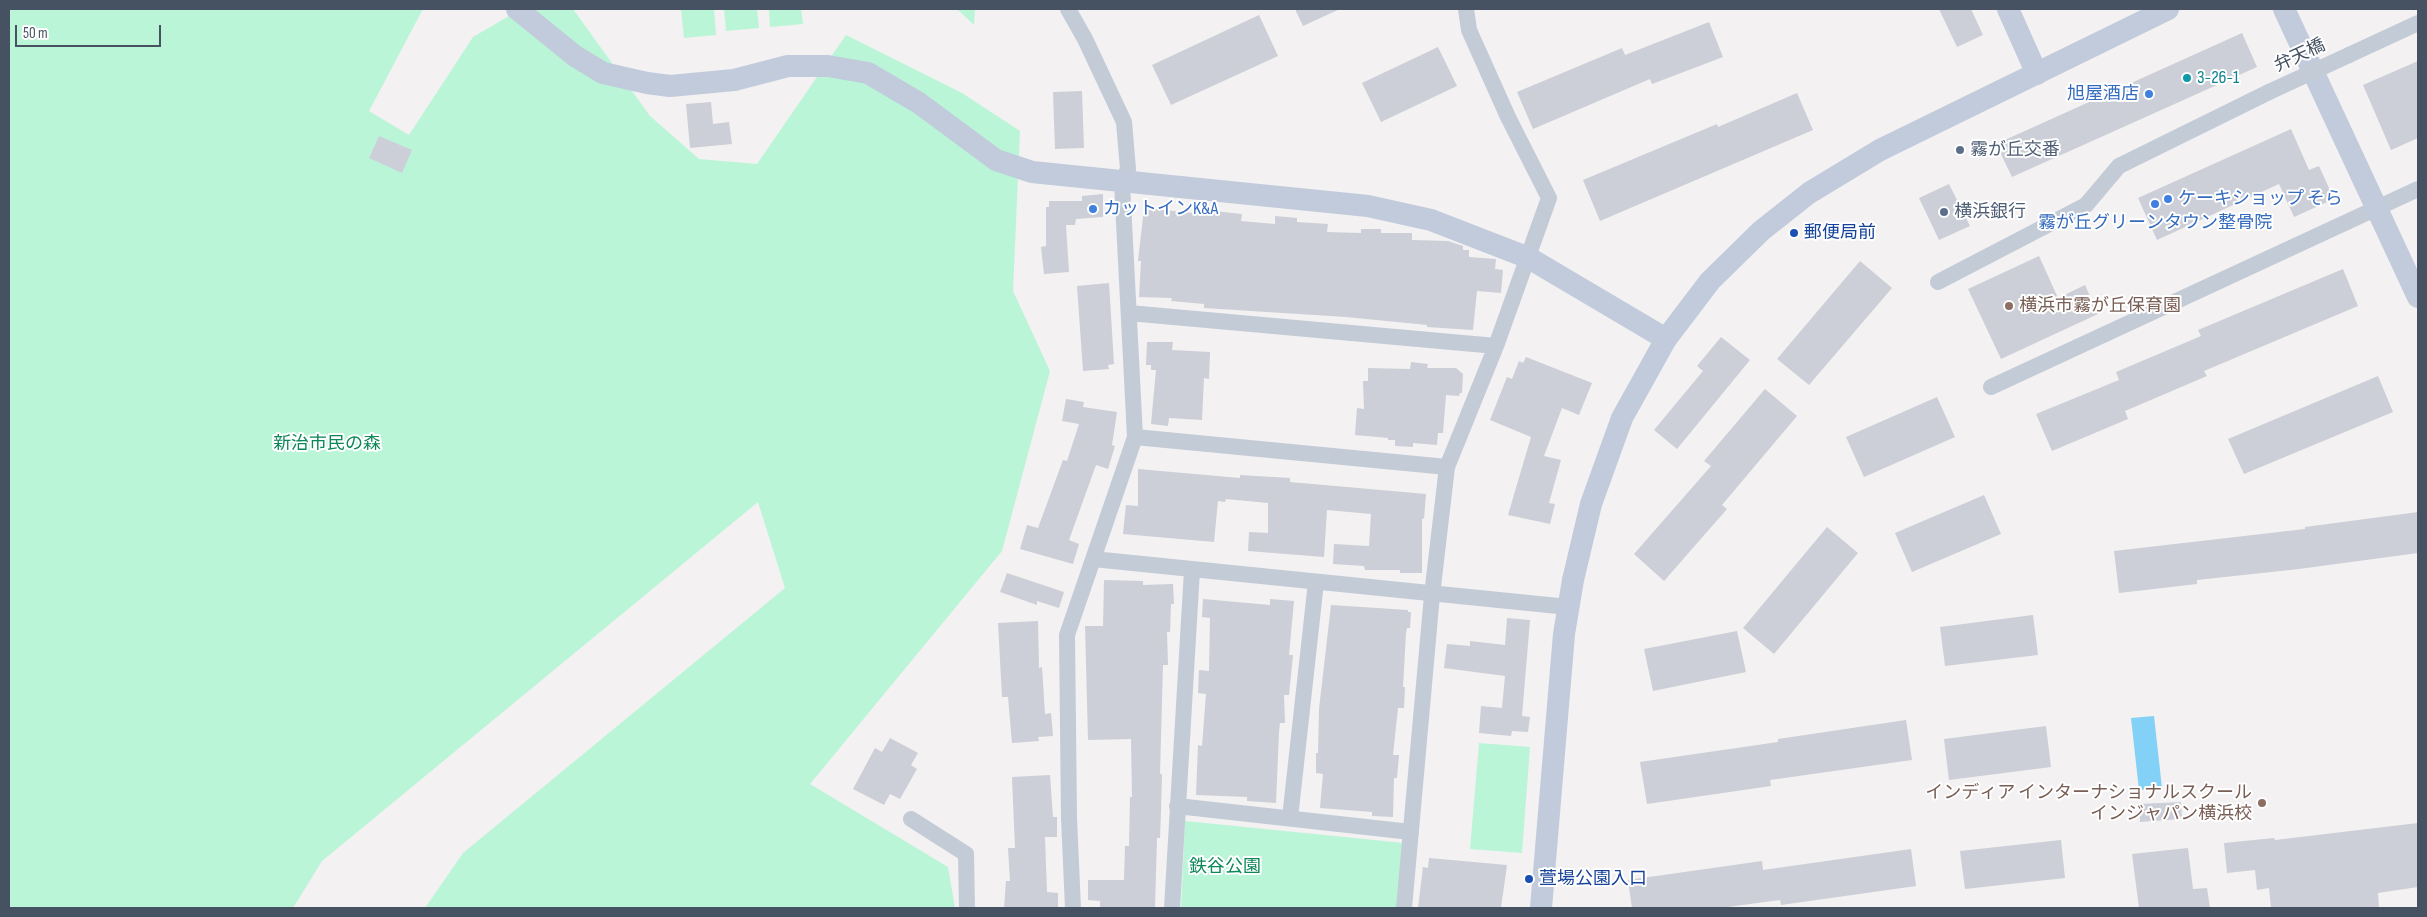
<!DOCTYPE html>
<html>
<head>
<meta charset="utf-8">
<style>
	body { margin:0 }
	#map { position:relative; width:2427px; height:917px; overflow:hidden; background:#f3f1f1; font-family:"Sofia Sans Condensed",sans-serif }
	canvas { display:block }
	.frame { position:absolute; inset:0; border:10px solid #465161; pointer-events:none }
	.scale { position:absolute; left:15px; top:25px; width:146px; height:22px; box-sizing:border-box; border:2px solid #465161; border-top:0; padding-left:6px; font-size:15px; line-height:18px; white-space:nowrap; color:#465161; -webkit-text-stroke:4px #fff; paint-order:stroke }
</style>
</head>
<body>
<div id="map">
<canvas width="2427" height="917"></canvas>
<div class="frame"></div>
<div class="scale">50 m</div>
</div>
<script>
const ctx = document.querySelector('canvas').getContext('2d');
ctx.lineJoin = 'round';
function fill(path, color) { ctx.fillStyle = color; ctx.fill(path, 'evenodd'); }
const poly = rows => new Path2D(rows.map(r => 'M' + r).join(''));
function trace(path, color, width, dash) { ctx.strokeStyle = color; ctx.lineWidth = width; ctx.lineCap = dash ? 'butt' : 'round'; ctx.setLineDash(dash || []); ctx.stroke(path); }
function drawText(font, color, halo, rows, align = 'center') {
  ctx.font = font + ' "Sofia Sans Condensed","Noto Sans JP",sans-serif'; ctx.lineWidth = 4; ctx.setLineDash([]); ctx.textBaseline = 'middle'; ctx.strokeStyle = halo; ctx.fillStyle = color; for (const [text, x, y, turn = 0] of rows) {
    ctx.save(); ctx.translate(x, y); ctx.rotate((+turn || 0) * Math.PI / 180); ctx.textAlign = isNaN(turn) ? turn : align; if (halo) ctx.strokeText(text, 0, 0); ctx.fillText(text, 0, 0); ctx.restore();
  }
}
const green = poly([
	[9,9,423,9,369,111,409,135,473,37,521,9,573,9,650,116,699,159,757,164,846,35,962,93,1020,131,1013,291,1050,371,1002,551,810,784,948,867,955,908,425,908,463,853,785,588,758,502,322,861,293,908,9,908],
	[681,9,714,9,716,35,684,38],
	[724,9,757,9,759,28,726,31],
	[769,9,801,9,803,24,770,27],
	[957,9,975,9,974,25],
	[1479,743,1530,747,1522,853,1470,849],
	[1185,821,1404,843,1397,908,1181,908]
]);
const water = poly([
	[2154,716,2162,788,2139,790,2131,718]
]);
const building = poly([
	[1295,9,1340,9,1303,26],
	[1939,9,1971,9,1983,35,1957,47],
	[1259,15,1278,56,1171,105,1152,65],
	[1709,22,1723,57,1652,84,1650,79,1533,129,1517,92,1622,48,1625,55],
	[2242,33,2257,67,2012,177,1996,144],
	[1438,47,1457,86,1381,122,1362,83],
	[2418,61,2418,138,2391,150,2363,85],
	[1082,91,1084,148,1055,149,1053,92],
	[1797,93,1813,130,1600,221,1583,180,1717,124,1718,127],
	[711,102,713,124,729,122,732,144,690,148,686,104],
	[2291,129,2309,170,2319,166,2334,199,2294,217,2279,184,2157,240,2138,198],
	[379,136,412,150,402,173,369,158],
	[1949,184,1970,226,1939,240,1919,198],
	[1103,194,1103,217,1076,219,1075,225,1066,225,1069,272,1044,274,1041,247,1046,246,1046,207,1049,207,1049,201,1082,201,1082,196],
	[1144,208,1194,213,1194,209,1242,214,1241,221,1275,224,1275,216,1297,218,1297,222,1328,224,1327,232,1361,233,1361,229,1381,229,1381,233,1412,233,1412,240,1448,241,1463,246,1463,250,1469,250,1469,257,1496,259,1495,269,1503,270,1501,293,1477,291,1473,330,1427,327,1427,325,1346,317,1204,308,1204,304,1171,301,1172,298,1139,297,1141,261,1138,261],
	[2039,256,2058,298,2085,285,2098,314,2001,359,1968,289],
	[1860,261,1892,288,1809,385,1777,359],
	[2343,269,2358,306,2204,371,2207,376,2125,411,2128,419,2052,451,2036,414,2119,380,2116,372,2201,336,2198,330],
	[1109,283,1114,364,1108,365,1109,369,1083,371,1077,286],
	[1721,337,1750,360,1677,449,1654,430,1703,371,1697,366],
	[1147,342,1173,342,1172,350,1210,352,1209,379,1204,378,1202,420,1169,418,1168,426,1151,424,1156,370,1151,370,1151,365,1146,365],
	[1526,357,1592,383,1579,415,1562,408,1544,456,1561,460,1549,503,1555,504,1550,524,1508,515,1531,437,1490,420,1507,377,1512,379,1519,361,1523,363],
	[1411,362,1428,364,1427,368,1456,368,1463,374,1462,393,1460,393,1459,396,1446,395,1443,433,1438,433,1437,445,1413,443,1413,447,1395,446,1395,440,1388,440,1388,438,1355,435,1357,408,1364,409,1363,381,1368,381,1368,368,1410,369],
	[2378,376,2393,412,2244,474,2228,439],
	[1765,389,1797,416,1722,505,1727,509,1664,581,1634,554,1711,466,1704,461],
	[1937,397,1955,437,1864,477,1846,437],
	[1066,399,1084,402,1083,407,1117,412,1112,445,1115,446,1108,469,1096,465,1069,540,1079,544,1073,564,1020,549,1027,525,1038,528,1063,460,1067,461,1079,424,1062,421],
	[1138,469,1240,478,1240,475,1290,478,1290,482,1426,494,1424,519,1422,518,1422,573,1400,573,1400,570,1365,570,1364,566,1333,564,1334,544,1369,546,1371,514,1327,510,1324,557,1248,551,1249,532,1268,533,1268,503,1226,499,1225,502,1218,501,1214,542,1123,534,1126,505,1138,506],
	[1984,495,2001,534,1912,572,1895,533],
	[2418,512,2418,553,2299,569,2197,580,2197,584,2119,593,2114,551,2305,529,2305,527],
	[1827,527,1858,553,1774,654,1743,628],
	[1007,573,1064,592,1059,608,1037,601,1037,605,1000,592],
	[1104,580,1143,581,1143,585,1173,584,1174,604,1171,604,1170,632,1167,632,1168,665,1163,665,1160,774,1162,774,1161,811,1160,838,1157,838,1155,908,1100,908,1100,901,1088,900,1088,880,1124,880,1125,846,1129,846,1130,797,1132,797,1131,739,1088,740,1085,626,1103,626],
	[1203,599,1270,605,1270,599,1294,601,1289,655,1293,655,1289,695,1284,695,1285,723,1280,723,1279,732,1276,803,1247,801,1247,797,1196,795,1198,745,1202,746,1206,694,1198,693,1199,670,1209,671,1210,618,1202,617],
	[1331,605,1408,610,1408,612,1411,612,1410,628,1407,628,1406,633,1403,687,1405,687,1404,708,1398,708,1393,755,1399,755,1397,778,1394,778,1393,817,1372,816,1372,812,1320,808,1323,774,1316,773,1316,753,1318,753,1319,709],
	[2033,615,2038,655,1945,666,1940,627],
	[1507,618,1530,620,1522,716,1530,717,1528,732,1512,731,1511,736,1479,733,1481,706,1502,708,1505,676,1444,668,1447,644,1470,646,1470,641,1505,645],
	[1038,621,1039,668,1042,667,1045,714,1051,713,1053,736,1038,737,1039,741,1012,743,1008,697,1002,697,998,623],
	[1737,631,1746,672,1653,691,1644,649],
	[1906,720,1912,760,1770,780,1771,786,1647,804,1640,762,1778,742,1778,739],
	[2046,726,2051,767,1949,780,1944,739],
	[890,738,918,753,911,765,917,769,900,799,890,794,884,805,853,789,875,748,882,752],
	[1050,775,1053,817,1057,817,1057,837,1045,837,1047,892,1058,893,1058,908,1004,908,1006,881,1010,881,1008,848,1015,848,1012,777],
	[2181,802,2182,819,2140,822,2139,804],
	[2418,823,2418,887,2378,893,2379,908,2271,908,2269,888,2257,890,2255,870,2227,873,2224,843,2274,838,2275,840],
	[2061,840,2065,878,1965,889,1960,851],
	[2188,848,2193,889,2207,888,2210,908,2139,908,2132,854],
	[1911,849,1916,886,1781,905,1780,900,1720,908,1632,908,1628,880,1762,861,1763,870],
	[1429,858,1507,865,1501,908,1418,908,1423,867,1428,868]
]);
const street = poly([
	[1068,9,1085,39,1124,122,1128,169,1122,183,1135,437,1067,635,1069,818,1073,908],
	[2349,55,2418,23],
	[1938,282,2086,205,2119,166,2269,92],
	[1129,313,1496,346],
	[1991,387,2418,189],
	[1135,437,1447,467],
	[1093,559,1568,607],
	[1177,806,1411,832],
	[1290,818,1316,582],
	[911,819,966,854,967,908],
	[1172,908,1192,570],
	[1404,908,1432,595,1447,467,1496,346,1549,198,1508,117,1469,30,1466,9]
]);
const secondary = poly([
	[517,9,575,56,603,73,647,83,670,86,734,80,788,66,828,66,868,73,919,103,996,160,1032,172,1368,206,1431,220,1529,258,1666,339],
	[2008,9,2037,74],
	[2284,9,2418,297],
	[1541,908,1564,634,1573,580,1591,504,1622,418,1666,339,1710,281,1761,231,1809,193,1880,150,2168,9]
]);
const streetBridge = poly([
	[2269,92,2349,55]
]);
const markers = [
	[2187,78,5,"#0f9aa8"],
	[2149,94,5,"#3f7fe0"],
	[1960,150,5,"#5c6f8a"],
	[2168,199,5,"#3f7fe0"],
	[2155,204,5,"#3f7fe0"],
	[1093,209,5,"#3f7fe0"],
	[1944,212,5,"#5c6f8a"],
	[1794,233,5,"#1a4fb4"],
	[2009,306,5,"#8d6e63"],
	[2262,803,5,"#8d6e63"],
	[1529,879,5,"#1a4fb4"]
];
const streetNames = [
	["弁天橋",2300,56,-25]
];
const cultureNames = [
	["3-26-1",2197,78]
];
const shopNames = [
	["旭屋酒店",2139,94,"right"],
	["ケーキショップ そら",2178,199],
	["カットインK&A",1103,209],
	["霧が丘グリーンタウン整骨院",2155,223,"center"]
];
const serviceNames = [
	["霧が丘交番",1970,150],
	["横浜銀行",1954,212]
];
const transitNames = [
	["郵便局前",1804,233],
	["萱場公園入口",1539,879]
];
const educationNames = [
	["横浜市霧が丘保育園",2019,306],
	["インディア インターナショナルスクール",2252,793,"right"],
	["インジャパン横浜校",2252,814,"right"]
];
const parkNames = [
	["新治市民の森",327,444],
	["鉄谷公園",1225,867]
];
fill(green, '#bbf5d8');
fill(water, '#83d1f7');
fill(building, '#cccfd7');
trace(street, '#c3cbd7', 16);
trace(secondary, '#c1cbdc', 22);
trace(streetBridge, '#c3cbd7', 16);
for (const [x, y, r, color] of markers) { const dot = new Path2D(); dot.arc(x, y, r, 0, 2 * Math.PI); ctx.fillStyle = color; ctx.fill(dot); trace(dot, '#fff', 2); }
drawText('18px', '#465161', '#fff', streetNames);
drawText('18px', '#0d838f', '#fff', cultureNames, 'left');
drawText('18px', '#366cbe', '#fff', shopNames, 'left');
drawText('18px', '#4e5e75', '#fff', serviceNames, 'left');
drawText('18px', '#164399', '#fff', transitNames, 'left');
drawText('18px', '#785e54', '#fff', educationNames, 'left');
drawText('18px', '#0c8758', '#fff', parkNames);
</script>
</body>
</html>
